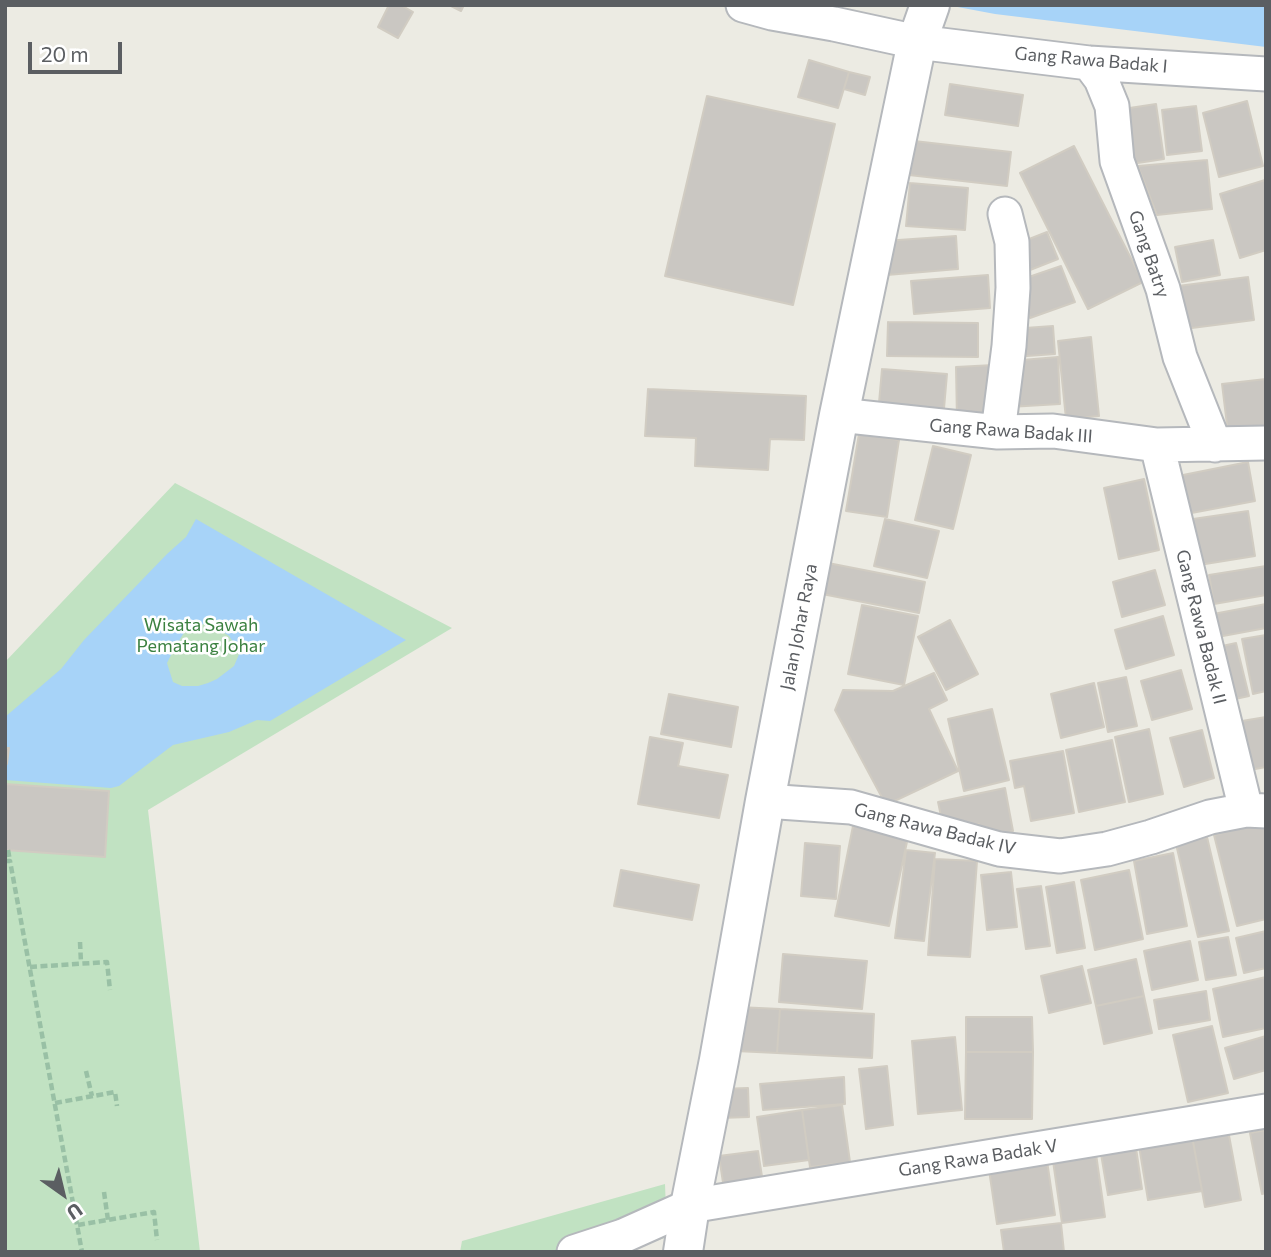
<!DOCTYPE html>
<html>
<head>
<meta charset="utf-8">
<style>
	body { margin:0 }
	#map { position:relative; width:1271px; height:1257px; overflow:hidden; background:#ecebe3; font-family:Commissioner,sans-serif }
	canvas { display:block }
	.frame { position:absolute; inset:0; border:7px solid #5b5e62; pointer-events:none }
	.north { position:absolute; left:28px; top:1159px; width:70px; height:70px; -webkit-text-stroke:5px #fff; paint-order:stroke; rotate:146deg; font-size:19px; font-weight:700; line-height:28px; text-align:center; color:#5b5e62 }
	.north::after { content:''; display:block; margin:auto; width:24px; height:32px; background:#5b5e62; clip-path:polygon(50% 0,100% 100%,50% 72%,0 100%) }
	.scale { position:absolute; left:28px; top:42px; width:94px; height:32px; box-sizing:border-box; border:4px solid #5b5e62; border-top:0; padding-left:9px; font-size:21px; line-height:24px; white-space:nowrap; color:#5b5e62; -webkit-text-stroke:5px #fff; paint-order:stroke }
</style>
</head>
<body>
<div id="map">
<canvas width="1271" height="1257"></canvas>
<div class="frame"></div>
<div class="north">U</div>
<div class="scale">20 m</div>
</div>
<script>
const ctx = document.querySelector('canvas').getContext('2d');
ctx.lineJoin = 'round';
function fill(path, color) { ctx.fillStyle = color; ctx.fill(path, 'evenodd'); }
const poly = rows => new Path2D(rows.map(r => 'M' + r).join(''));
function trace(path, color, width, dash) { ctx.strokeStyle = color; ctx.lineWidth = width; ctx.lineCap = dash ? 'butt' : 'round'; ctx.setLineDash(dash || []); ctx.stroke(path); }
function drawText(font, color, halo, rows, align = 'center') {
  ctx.font = font + ' Commissioner,sans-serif'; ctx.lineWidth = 5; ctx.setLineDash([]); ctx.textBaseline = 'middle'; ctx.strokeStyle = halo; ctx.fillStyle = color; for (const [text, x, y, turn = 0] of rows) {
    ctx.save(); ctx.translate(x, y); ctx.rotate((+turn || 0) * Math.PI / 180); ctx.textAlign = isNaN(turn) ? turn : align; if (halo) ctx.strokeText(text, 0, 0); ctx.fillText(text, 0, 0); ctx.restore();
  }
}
const green = poly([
	[175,483,452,628,148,810,200,1252,5,1252,5,662],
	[665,1184,667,1237,626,1252,460,1252,462,1241]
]);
const water = poly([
	[947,5,1266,5,1266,47,995,14],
	[196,519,406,640,270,721,257,720,229,732,173,745,119,786,111,788,5,780,5,717,61,669,84,640,167,554,186,537],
	[209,622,229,636,240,652,234,666,217,679,208,683,198,686,182,686,173,682,167,663,174,649,185,631]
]);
const building = poly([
	[389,5,401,5,413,12,398,38,378,27,389,5],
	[449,5,464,5,461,11,449,5],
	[809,60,849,72,838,108,798,97,809,60],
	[849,72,870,77,865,95,844,89,849,72],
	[950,84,1023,95,1018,126,945,115,950,84],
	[707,96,835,124,793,305,665,276,707,96],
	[1247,101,1263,166,1219,177,1203,113,1247,101],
	[1156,104,1164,159,1131,164,1123,109,1156,104],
	[1196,106,1202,151,1167,155,1162,110,1196,106],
	[914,141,1011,152,1007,186,909,175,914,141],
	[1074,146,1143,282,1088,309,1020,173,1074,146],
	[1207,160,1212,209,1157,215,1138,166,1207,160],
	[1265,180,1266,250,1240,258,1220,194,1265,180],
	[910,183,968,188,965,230,906,226,910,183],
	[1047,232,1058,259,1025,272,1014,245,1047,232],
	[956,236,958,269,887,275,884,241,956,236],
	[1213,240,1220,275,1182,282,1175,247,1213,240],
	[1061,266,1075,302,1030,318,1017,281,1061,266],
	[988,275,990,308,914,314,911,281,988,275],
	[1248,277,1254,320,1184,329,1178,286,1248,277],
	[888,322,978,323,978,357,887,356,888,322],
	[1053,326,1055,354,1013,357,1011,329,1053,326],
	[1091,337,1099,416,1066,419,1058,341,1091,337],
	[1058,357,1060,404,1009,407,1010,361,1058,357],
	[994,365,996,419,957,421,956,367,994,365],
	[882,369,947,374,943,420,878,414,882,369],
	[1266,379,1266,428,1228,433,1222,384,1266,379],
	[648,389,806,396,804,440,770,439,768,470,695,466,696,438,645,436,648,389],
	[859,434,899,440,887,517,846,511,859,434],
	[933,446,971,455,953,529,915,520,933,446],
	[1248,462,1255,501,1181,515,1173,477,1248,462],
	[1144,479,1159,550,1119,559,1104,488,1144,479],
	[1248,511,1255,556,1199,565,1193,519,1248,511],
	[885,519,939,531,927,578,874,566,885,519],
	[823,562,925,582,919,613,817,593,823,562],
	[1266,566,1266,595,1214,604,1209,575,1266,566],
	[1155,570,1165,605,1122,617,1113,582,1155,570],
	[1266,604,1266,628,1212,638,1208,615,1266,604],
	[862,605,918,616,904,685,848,674,862,605],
	[1163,616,1174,655,1126,669,1115,630,1163,616],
	[950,620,978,674,946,690,918,637,950,620],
	[1266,635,1266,691,1253,694,1242,639,1266,635],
	[1236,643,1249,696,1226,701,1213,648,1236,643],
	[1181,670,1192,709,1152,720,1141,681,1181,670],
	[934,673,947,700,929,709,958,771,886,805,835,710,843,690,893,691,934,673],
	[1126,677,1137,726,1108,732,1098,683,1126,677],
	[1094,683,1104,727,1061,738,1051,694,1094,683],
	[669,694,738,707,731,747,661,734,669,694],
	[992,709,1009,780,964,791,948,719,992,709],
	[1266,717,1266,767,1239,772,1230,723,1266,717],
	[1149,729,1163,794,1129,802,1115,737,1149,729],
	[1202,730,1214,778,1184,787,1170,738,1202,730],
	[650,737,683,743,678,766,728,775,719,818,638,804,650,737],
	[1112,740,1125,802,1079,812,1066,750,1112,740],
	[5,748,9,748,7,764,5,764,5,748],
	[1063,751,1074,813,1031,821,1024,786,1015,788,1010,761,1063,751],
	[5,784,109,791,105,857,5,850,5,784],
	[1005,788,1013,831,982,838,979,824,944,830,938,802,1005,788],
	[1266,822,1266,919,1237,926,1214,835,1266,822],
	[853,826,908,837,889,926,835,916,853,826],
	[1207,837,1229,931,1198,937,1176,844,1207,837],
	[805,843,840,846,836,899,801,896,805,843],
	[906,850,935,853,924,941,895,938,906,850],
	[1173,853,1187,926,1147,934,1134,861,1173,853],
	[935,859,977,861,970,957,928,955,935,859],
	[621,870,699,885,692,920,614,906,621,870],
	[1129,870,1143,939,1095,950,1081,880,1129,870],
	[1011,872,1017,927,987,930,981,875,1011,872],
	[1074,882,1085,948,1057,953,1046,887,1074,882],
	[1041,886,1050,946,1026,949,1017,889,1041,886],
	[1266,931,1266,968,1244,973,1236,938,1266,931],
	[1228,937,1236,975,1206,980,1199,942,1228,937],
	[1190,941,1198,980,1152,990,1144,951,1190,941],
	[783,954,867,961,862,1009,779,1002,783,954],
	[1136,959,1144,996,1096,1006,1088,970,1136,959],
	[1082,966,1091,1003,1049,1013,1041,976,1082,966],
	[1266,977,1266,1028,1223,1037,1213,989,1266,977],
	[1206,991,1210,1020,1159,1029,1154,1000,1206,991],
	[1144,996,1152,1033,1104,1044,1096,1006,1144,996],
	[738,1007,780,1009,777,1053,736,1051,738,1007],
	[780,1009,874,1014,872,1058,777,1053,780,1009],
	[966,1017,1032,1017,1033,1052,966,1052,966,1017],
	[1212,1026,1228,1093,1188,1102,1173,1035,1212,1026],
	[1266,1036,1266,1070,1234,1079,1225,1048,1266,1036],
	[955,1037,962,1110,918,1114,912,1041,955,1037],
	[966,1052,1033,1052,1032,1119,965,1119,966,1052],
	[887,1066,893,1125,866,1129,859,1069,887,1066],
	[844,1077,845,1104,763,1110,760,1084,844,1077],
	[748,1088,749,1117,720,1118,719,1089,748,1088],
	[842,1105,850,1162,810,1167,802,1110,842,1105],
	[802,1110,809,1160,764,1166,757,1117,802,1110],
	[1228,1130,1241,1200,1205,1207,1192,1136,1228,1130],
	[1266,1130,1266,1193,1262,1194,1250,1133,1266,1130],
	[1192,1136,1202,1191,1148,1200,1139,1146,1192,1136],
	[1136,1148,1142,1189,1108,1195,1101,1154,1136,1148],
	[758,1151,763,1183,724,1189,719,1156,758,1151],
	[1046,1154,1055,1215,997,1224,988,1163,1046,1154],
	[1096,1154,1105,1217,1062,1223,1053,1161,1096,1154],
	[1061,1223,1064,1252,1004,1252,1001,1230,1061,1223]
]);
const path = poly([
	[8,850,10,861],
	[5,861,10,861,82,1252],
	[80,942,81,963],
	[30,967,107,962,110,990],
	[86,1071,92,1096],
	[55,1103,115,1092,117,1106],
	[104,1192,108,1220],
	[78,1225,154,1212,157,1240]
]);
const minor = poly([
	[743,5,772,13,834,24,917,42,1089,63,1266,74],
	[1089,63,1101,79,1112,106,1117,161,1163,289,1180,357,1215,445],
	[839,415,998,432,1053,431,1157,445,1266,443],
	[998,432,1009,346,1013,288,1012,242,1005,214],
	[1157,445,1246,810],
	[765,801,851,807,999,849,1060,856,1107,849,1151,837,1210,817,1246,810,1266,811],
	[574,1252,623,1236,690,1206,1266,1111]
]);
const tertiary = poly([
	[683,1252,690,1206,719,1060,765,801,839,415,917,42,930,5]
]);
const streetNames = [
	["Gang Rawa Badak I",1091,60,5],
	["Gang Batry",1149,254,71],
	["Gang Rawa Badak III",1011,431,4],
	["Jalan Johar Raya",799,627,-79],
	["Gang Rawa Badak II",1201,627,76],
	["Gang Rawa Badak IV",935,829,14],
	["Gang Rawa Badak V",978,1158,-9]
];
const parkNames = [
	["Wisata Sawah",201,625],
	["Pematang Johar",201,646]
];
fill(green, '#c1e2c2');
fill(water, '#a7d3f8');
fill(building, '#cac7c2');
trace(building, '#d1ccc2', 2);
trace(minor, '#b5b8bc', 37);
trace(tertiary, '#b5b8bc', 42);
trace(path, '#99c0a5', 4.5, [7, 3.5]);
trace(minor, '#fff', 33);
trace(tertiary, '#fff', 38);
drawText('18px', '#5b5e62', '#fff', streetNames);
drawText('18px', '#3b8140', '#fff', parkNames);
</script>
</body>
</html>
